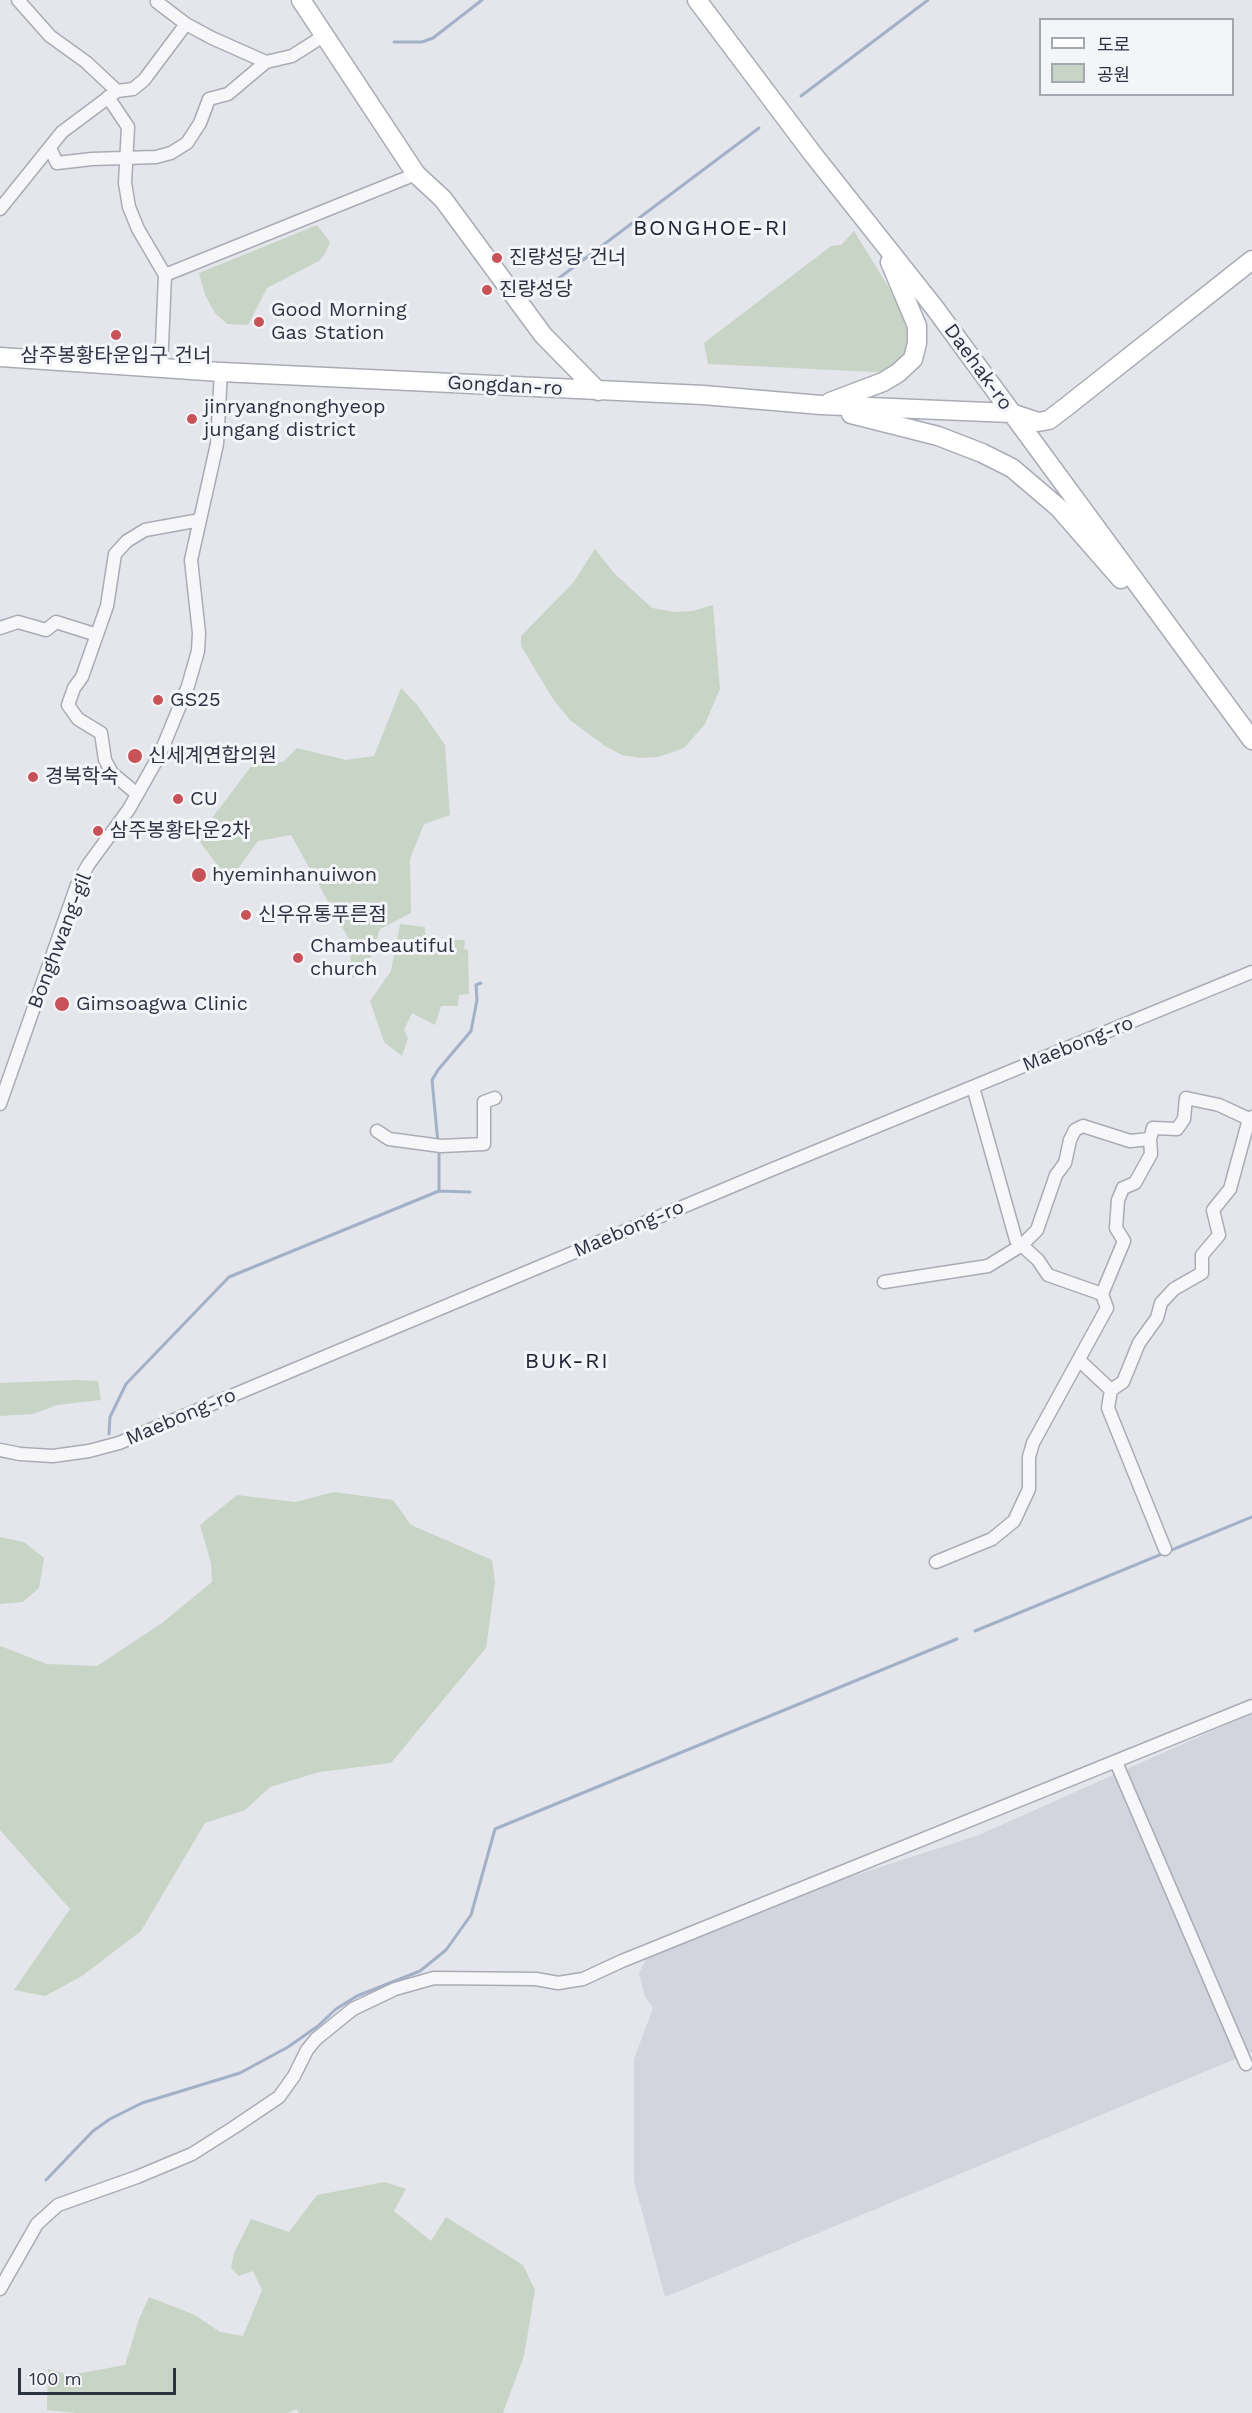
<!DOCTYPE html>
<html>
<head>
<meta charset="utf-8">
<style>
	body { margin:0 }
	#map { position:relative; width:1252px; height:2413px; overflow:hidden; background:#e4e6eb; font-family:"Work Sans","Noto Sans KR",sans-serif }
	canvas { display:block }
	.legend { position:absolute; left:1039px; top:18px; width:195px; height:78px; box-sizing:border-box; background:#f4f5f8; border:2px solid #a4a7b0; margin:0; padding:8px 10px; list-style:none; font-size:18px; color:#2d3243 }
	.legend li { display:flex; align-items:center; gap:12px; height:30px }
	.legend b { width:30px; border:2px solid #a4a7b0 }
	.scale { position:absolute; left:18px; top:2368px; width:158px; height:27px; box-sizing:border-box; border:3px solid #2d3243; border-top:0; padding-left:8px; font-size:18px; line-height:21px; white-space:nowrap; color:#2d3243; -webkit-text-stroke:4px #f4f5f8; paint-order:stroke }
</style>
</head>
<body>
<div id="map">
<canvas width="1252" height="2413"></canvas>
<ul class="legend">
<li><b style="height:8px;background:#fff"></b>도로</li>
<li><b style="height:16px;background:#c8d4c6"></b>공원</li>
</ul>
<div class="scale">100 m</div>
</div>
<script>
const ctx = document.querySelector('canvas').getContext('2d');
ctx.lineJoin = 'round';
function fill(path, color) { ctx.fillStyle = color; ctx.fill(path, 'evenodd'); }
const poly = rows => new Path2D(rows.map(r => 'M' + r).join(''));
function trace(path, color, width, dash) { ctx.strokeStyle = color; ctx.lineWidth = width; ctx.lineCap = dash ? 'butt' : 'round'; ctx.setLineDash(dash || []); ctx.stroke(path); }
function drawText(font, color, halo, rows, align = 'center') {
  ctx.font = font + ' "Work Sans","Noto Sans KR",sans-serif'; ctx.lineWidth = 6; ctx.setLineDash([]); ctx.textBaseline = 'middle'; ctx.strokeStyle = halo; ctx.fillStyle = color; for (const [text, x, y, turn = 0] of rows) {
    ctx.save(); ctx.translate(x, y); ctx.rotate((+turn || 0) * Math.PI / 180); ctx.textAlign = isNaN(turn) ? turn : align; if (halo) ctx.strokeText(text, 0, 0); ctx.fillText(text, 0, 0); ctx.restore();
  }
}
const built = poly([
	[1252,1713,1252,2052,665,2297,634,2182,634,2059,653,2008,645,1997,639,1973,646,1959,831,1883,979,1835]
]);
const green = poly([
	[317,225,330,242,326,252,319,261,267,288,248,325,227,324,215,313,205,295,199,273],
	[854,231,891,291,906,321,910,333,908,348,899,362,887,370,876,372,708,364,704,343,831,246,841,245],
	[595,549,614,573,652,608,675,612,693,611,713,605,720,689,705,724,684,748,658,757,641,758,622,755,605,746,570,720,553,699,521,646,521,636,573,583],
	[401,688,418,706,445,745,450,815,424,824,410,859,411,913,380,929,365,975,350,978,351,943,291,835,258,841,229,881,197,838,253,764,283,762,297,748,346,760,374,756],
	[400,924,425,927,426,950,447,951,449,940,465,940,464,949,468,950,469,994,459,995,458,1006,441,1006,435,1025,412,1013,404,1030,408,1038,402,1056,384,1042,370,1001,391,971],
	[77,1380,98,1381,101,1400,57,1405,33,1414,0,1416,0,1383],
	[334,1492,393,1500,411,1525,492,1560,495,1582,486,1648,391,1763,319,1772,270,1787,245,1810,205,1823,141,1931,82,1976,45,1996,14,1990,70,1909,0,1830,0,1646,47,1664,97,1666,162,1623,212,1582,211,1563,200,1525,237,1495,295,1502],
	[0,1537,24,1542,44,1558,39,1588,23,1602,0,1604],
	[385,2182,406,2189,394,2211,431,2241,446,2217,523,2265,535,2290,524,2356,503,2413,299,2413,297,2409,287,2413,77,2413,47,2410,48,2369,70,2375,125,2365,139,2319,149,2297,195,2315,220,2332,243,2336,262,2290,253,2271,239,2276,231,2268,234,2253,251,2219,289,2232,317,2195]
]);
const stream = poly([
	[394,42,422,42,433,38,482,0],
	[801,96,928,0],
	[543,290,759,128],
	[438,1143,432,1080,438,1070,471,1031,477,1000,476,985,481,983],
	[439,1150,439,1191],
	[109,1434,110,1417,126,1384,229,1277,439,1191,470,1192],
	[975,1631,1252,1517],
	[46,2180,93,2131,110,2119,142,2103,240,2073,288,2047,318,2026,336,2009,357,1996,420,1971,446,1950,471,1915,495,1829,957,1639]
]);
const street = poly([
	[18,0,50,36,86,62,117,91],
	[158,0,157,2,186,24,212,38,266,62,292,56,325,35],
	[108,97,128,127,125,183,129,207,138,229,165,275],
	[50,148,57,163,92,159,156,157,171,153,187,143,200,123,209,99,228,94,266,62],
	[0,209,62,132,117,91,133,89,144,80,186,24],
	[161,368,165,275,416,174],
	[0,628,18,622,46,630,56,622,97,635],
	[137,794,112,773,105,760,101,733,78,719,68,705,74,688,82,677,107,606,115,554,127,541,145,530,200,520],
	[973,1087,1016,1240,1038,1260,1048,1275,1102,1294],
	[0,1104,77,885,88,865,129,809,160,754,188,686,198,651,199,633,191,560,217,444,221,372],
	[377,1131,389,1139,441,1146,484,1144,484,1102,495,1098],
	[884,1282,988,1266,1022,1245,1037,1230,1056,1175,1065,1163,1070,1140,1075,1130,1083,1126,1130,1141,1150,1139],
	[1080,1361,1111,1390],
	[0,1450,20,1454,53,1456,89,1451,119,1443,773,1169,1252,972],
	[1165,1549,1108,1408,1111,1390,1123,1382,1139,1343,1157,1318,1161,1303,1174,1289,1202,1273,1202,1255,1219,1235,1213,1210,1230,1189,1249,1119,1252,1117],
	[936,1562,992,1539,1014,1521,1029,1489,1029,1457,1033,1443,1107,1308,1102,1294,1124,1241,1116,1228,1118,1200,1123,1188,1135,1183,1151,1154,1150,1139,1153,1128,1177,1129,1184,1119,1186,1098,1219,1105,1249,1119],
	[1116,1762,1246,2064],
	[0,2289,37,2224,58,2205,137,2177,192,2154,233,2128,279,2097,294,2076,307,2050,316,2039,353,2009,395,1989,434,1978,536,1979,558,1983,583,1979,622,1961,1252,1706]
]);
const secondary = poly([
	[301,0,416,174,443,199,543,335,598,391],
	[697,0,812,153,934,307,1252,740],
	[0,357,221,372,703,395,821,405,1011,413,1038,422,1049,420,1066,407,1252,260],
	[830,402,883,382,898,373,913,359,917,343,917,326,890,262],
	[851,414,938,436,982,453,1012,468,1059,508,1121,579]
]);
const markers = [
	[497,258,6,"#c75358"],
	[487,290,6,"#c75358"],
	[259,322,6,"#c75358"],
	[116,335,6,"#c75358"],
	[192,419,6,"#c75358"],
	[158,700,6,"#c75358"],
	[135,756,8,"#c75358"],
	[33,777,6,"#c75358"],
	[178,799,6,"#c75358"],
	[98,831,6,"#c75358"],
	[199,875,8,"#c75358"],
	[246,915,6,"#c75358"],
	[298,958,6,"#c75358"],
	[62,1004,8,"#c75358"]
];
const poiNames = [
	["진량성당 건너",509,258],
	["진량성당",499,290],
	["Good Morning",271,310],
	["Gas Station",271,333],
	["삼주봉황타운입구 건너",116,356,"center"],
	["jinryangnonghyeop",204,407],
	["jungang district",204,430],
	["GS25",170,700],
	["신세계연합의원",148,756],
	["경북학숙",45,777],
	["CU",190,799],
	["삼주봉황타운2차",110,831],
	["hyeminhanuiwon",212,875],
	["신우유통푸른점",258,915],
	["Chambeautiful",310,946],
	["church",310,969],
	["Gimsoagwa Clinic",76,1004]
];
const streetNames = [
	["Daehak-ro",978,367,54],
	["Gongdan-ro",505,386,3],
	["Bonghwang-gil",60,941,-69],
	["Maebong-ro",1078,1044,-22],
	["Maebong-ro",629,1229,-23],
	["Maebong-ro",181,1417,-23]
];
const quarterNames = [
	["BONGHOE-RI",711,229],
	["BUK-RI",567,1362]
];
fill(built, '#d2d5dd');
fill(green, '#c8d4c6');
trace(stream, '#a2b0c8', 3);
trace(street, '#a9acb5', 15);
trace(secondary, '#a9acb5', 21);
trace(street, '#f7f7f9', 12);
trace(secondary, '#fff', 18);
for (const [x, y, r, color] of markers) { const dot = new Path2D(); dot.arc(x, y, r, 0, 2 * Math.PI); ctx.fillStyle = color; ctx.fill(dot); trace(dot, '#f4f5f8', 2); }
drawText('20px', '#2d3243', '#f4f5f8', poiNames, 'left');
drawText('20px', '#2d3243', '#f4f5f8', streetNames);
ctx.letterSpacing = '1.5px';
drawText('22px', '#1f2334', '#f4f5f8', quarterNames);
ctx.letterSpacing = '0px';
</script>
</body>
</html>
